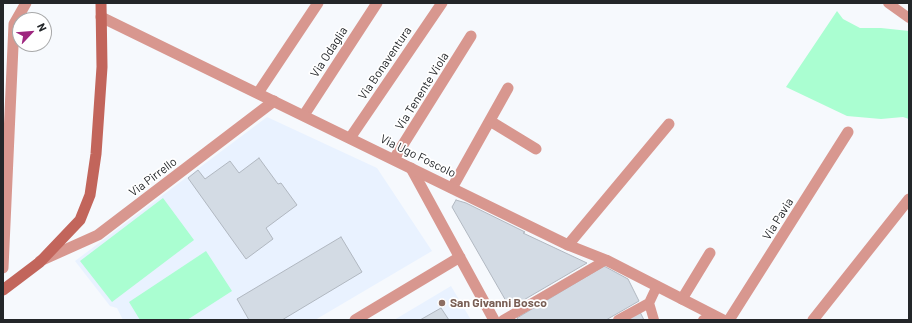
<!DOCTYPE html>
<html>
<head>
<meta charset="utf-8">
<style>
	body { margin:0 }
	#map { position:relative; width:912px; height:323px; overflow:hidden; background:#f6f9fd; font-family:Barlow,sans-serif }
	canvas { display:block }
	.frame { position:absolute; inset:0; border:4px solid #232629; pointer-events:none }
	.north { position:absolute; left:12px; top:12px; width:40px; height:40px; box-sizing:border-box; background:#fff; border:1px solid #a7a8a9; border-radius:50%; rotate:64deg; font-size:11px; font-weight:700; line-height:16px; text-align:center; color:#232629 }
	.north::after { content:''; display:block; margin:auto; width:14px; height:18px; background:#9e267f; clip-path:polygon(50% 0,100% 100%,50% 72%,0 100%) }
</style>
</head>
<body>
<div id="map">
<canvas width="912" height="323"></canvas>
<div class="frame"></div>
<div class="north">N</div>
</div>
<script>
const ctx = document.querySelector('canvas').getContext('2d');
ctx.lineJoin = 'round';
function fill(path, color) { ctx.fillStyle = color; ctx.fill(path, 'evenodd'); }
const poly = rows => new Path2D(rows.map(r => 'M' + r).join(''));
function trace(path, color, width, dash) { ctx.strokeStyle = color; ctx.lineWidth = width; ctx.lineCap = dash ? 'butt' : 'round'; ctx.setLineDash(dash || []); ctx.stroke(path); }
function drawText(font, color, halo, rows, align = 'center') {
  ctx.font = font + ' Barlow,sans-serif'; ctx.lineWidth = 3.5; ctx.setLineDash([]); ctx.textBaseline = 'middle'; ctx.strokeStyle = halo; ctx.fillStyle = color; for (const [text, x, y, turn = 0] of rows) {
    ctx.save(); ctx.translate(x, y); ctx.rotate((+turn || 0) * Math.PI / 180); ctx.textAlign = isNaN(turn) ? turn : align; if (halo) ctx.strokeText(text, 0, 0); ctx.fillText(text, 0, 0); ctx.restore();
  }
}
const built = poly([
	[267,117,377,168,432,251,315,320,123,320,117,308,110,306,75,261],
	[451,286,471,320,394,320]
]);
const green = poly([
	[837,11,843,19,860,28,881,28,909,31,909,119,903,117,881,119,847,116,786,87],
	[163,198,194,240,112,302,80,261],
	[206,251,232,291,187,320,140,320,129,302]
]);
const building = poly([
	[259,158,278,184,281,183,297,205,266,228,273,239,246,259,188,178,198,170,205,179,230,161,239,173,259,158],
	[456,200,466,203,525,232,523,233,587,263,510,308,452,207,456,200],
	[341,237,362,272,282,320,249,320,237,299,341,237],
	[604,266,628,279,639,301,606,320,518,320,517,318,604,266],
	[441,308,449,320,420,320,441,308],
	[640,312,644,320,626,320,640,312]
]);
const service = poly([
	[888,3,909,18],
	[503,320,606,260],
	[618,320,649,303],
	[654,320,649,303,657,286],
	[703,320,712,315]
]);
const minor = poly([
	[258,93,318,3],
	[304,115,377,3],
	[490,121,536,149],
	[350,138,442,3],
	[394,159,471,36],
	[411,168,494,320],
	[452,188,508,88],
	[568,245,669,124],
	[40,261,98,235,274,101],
	[3,268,14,24,26,3],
	[682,299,710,253],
	[355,320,460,257],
	[729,320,848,132],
	[813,320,909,199]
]);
const tertiary = poly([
	[101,17,568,245,606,260,723,320]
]);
const secondary = poly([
	[3,290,40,262,80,220,90,195,96,154,102,67,101,3]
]);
const markers = [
	[442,303,4,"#8d6e63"]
];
const streetNames = [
	["Via Odaglia",329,52,-57],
	["Via Bonaventura",385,63,-56],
	["Via Tenente Viola",422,91,-58],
	["Via Ugo Foscolo",418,156,26],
	["Via Pirrello",153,177,-37],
	["Via Pavia",778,219,-58]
];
const educationNames = [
	["San Givanni Bosco",450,303]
];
fill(built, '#e9f2ff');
fill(green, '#aafed1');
fill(building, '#d3dbe4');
trace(building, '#b1b8c1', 1);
trace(service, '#d8978f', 10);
trace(minor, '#d8978f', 11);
trace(tertiary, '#d8978f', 11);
trace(secondary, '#c2655b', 11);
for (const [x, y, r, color] of markers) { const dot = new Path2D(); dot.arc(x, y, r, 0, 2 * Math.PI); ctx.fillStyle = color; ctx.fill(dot); trace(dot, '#fff', 1.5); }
drawText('12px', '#232629', '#fff', streetNames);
drawText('bold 12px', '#785e54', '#fff', educationNames, 'left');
</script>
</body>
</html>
